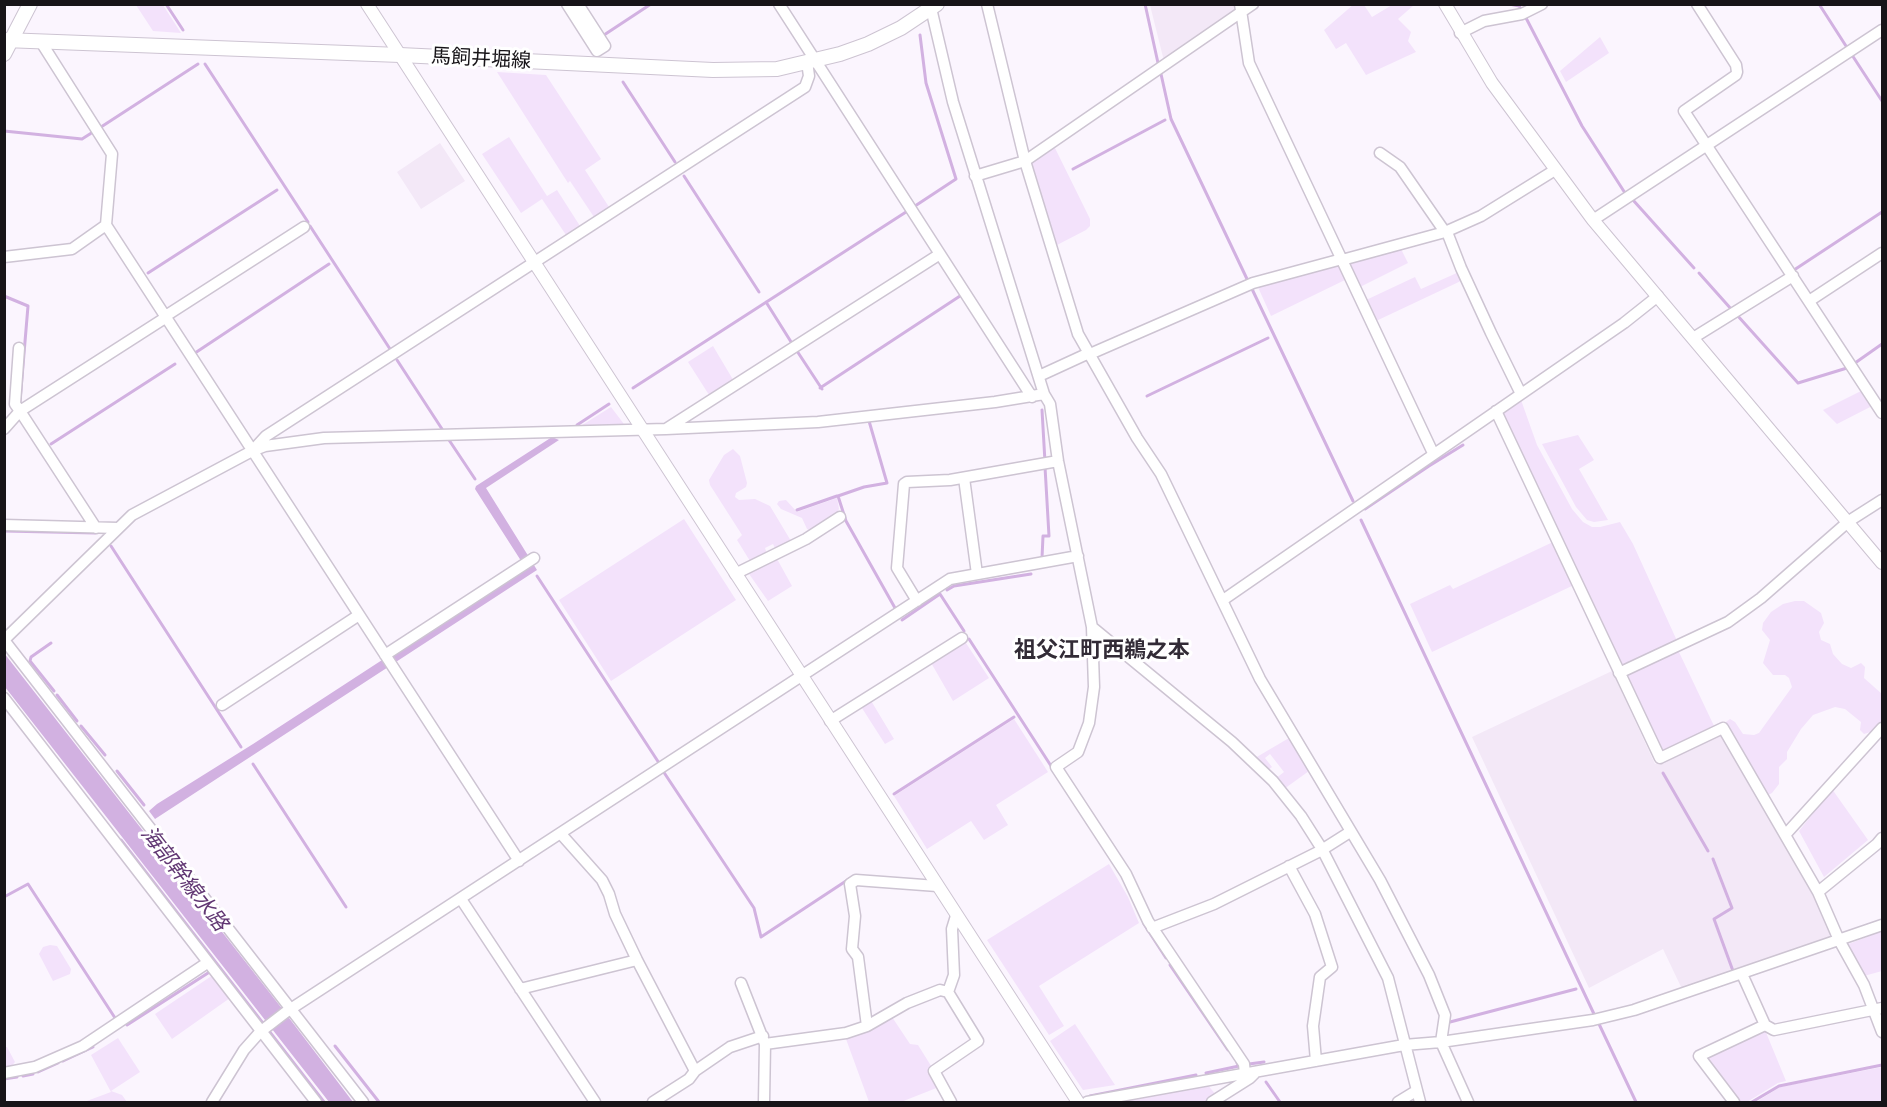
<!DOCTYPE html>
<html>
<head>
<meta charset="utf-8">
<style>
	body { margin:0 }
	#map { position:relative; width:1887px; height:1107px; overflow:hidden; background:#fbf5fe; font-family:"Roboto Serif",serif }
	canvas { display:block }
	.frame { position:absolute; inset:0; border:6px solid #171418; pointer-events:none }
</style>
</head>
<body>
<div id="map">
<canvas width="1887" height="1107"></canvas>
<div class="frame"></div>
</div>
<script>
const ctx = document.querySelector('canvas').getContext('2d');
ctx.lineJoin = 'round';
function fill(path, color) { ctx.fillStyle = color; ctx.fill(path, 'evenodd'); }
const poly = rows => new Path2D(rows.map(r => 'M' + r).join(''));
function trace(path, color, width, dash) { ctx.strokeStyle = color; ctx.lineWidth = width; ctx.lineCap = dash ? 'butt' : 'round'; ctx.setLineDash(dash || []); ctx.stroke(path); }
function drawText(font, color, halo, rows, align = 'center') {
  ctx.font = font + ' "Roboto Serif","Noto Sans JP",serif'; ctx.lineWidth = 6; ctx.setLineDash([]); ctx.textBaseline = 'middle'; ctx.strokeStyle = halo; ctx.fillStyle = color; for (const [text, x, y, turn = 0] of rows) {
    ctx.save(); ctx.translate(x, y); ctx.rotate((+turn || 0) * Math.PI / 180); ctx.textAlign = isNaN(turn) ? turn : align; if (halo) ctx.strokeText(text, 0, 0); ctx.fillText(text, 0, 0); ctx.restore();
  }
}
const built = poly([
	[1237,4,1235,12,1164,61,1150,5],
	[440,143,465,181,421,209,397,172],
	[1612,671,1655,764,1718,735,1723,737,1812,892,1833,937,1682,989,1663,949,1589,988,1472,737]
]);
const green = poly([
	[1354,4,1364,5,1372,17,1392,5,1414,5,1398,19,1411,32,1408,41,1416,52,1366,75,1346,43,1336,49,1324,30],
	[136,5,163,5,181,33,153,31],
	[1600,37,1609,53,1566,82,1560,71],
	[497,72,546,75,601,159,585,170,609,207,594,217,570,181,568,183],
	[509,137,547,196,557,190,580,226,566,235,542,199,521,213,482,154],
	[1054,146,1090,219,1090,226,1086,230,1057,245,1054,245,1031,164,1032,161],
	[1400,247,1408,263,1360,287,1348,264],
	[1339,264,1347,279,1271,316,1257,285],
	[1459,272,1463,280,1376,321,1366,300,1415,277,1421,289],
	[713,346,735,383,711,398,688,362],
	[1863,390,1874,405,1837,424,1823,410],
	[1521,400,1537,445,1572,509,1583,522,1592,527,1600,527,1620,522,1633,544,1678,643,1622,667,1502,414],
	[611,407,627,428,579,427],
	[1578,435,1594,460,1579,469,1608,520,1594,522,1587,520,1576,507,1542,444],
	[733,449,740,456,747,483,746,487,736,493,735,497,739,500,755,499,770,506,791,541,776,550,773,544,765,548,767,554,750,561,737,540,742,535,710,485,709,480,724,455],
	[837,498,839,509,836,515,811,531,807,529,802,518,781,509,777,504,779,501,786,500,797,512],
	[684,519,736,600,611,681,559,600],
	[1553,542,1574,585,1432,652,1410,604,1450,585,1453,589],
	[776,557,792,586,768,601,747,571],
	[1795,601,1804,601,1821,613,1824,623,1819,632,1821,640,1830,644,1833,654,1842,664,1851,668,1861,663,1865,667,1864,678,1882,694,1882,720,1874,731,1864,734,1860,730,1861,722,1845,709,1835,707,1813,715,1801,729,1787,752,1787,759,1779,767,1779,784,1772,793,1766,796,1726,722,1730,719,1735,722,1743,734,1754,735,1759,733,1792,687,1789,678,1785,675,1773,675,1763,663,1770,640,1762,630,1763,623,1771,612,1783,604],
	[964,640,989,678,953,701,930,661],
	[1678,650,1715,728,1664,752,1661,751,1625,675],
	[870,699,894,739,885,744,860,705],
	[1014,719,1048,772,996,805,1008,825,984,840,971,821,927,849,894,796],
	[1289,738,1309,771,1284,789,1275,779,1284,772,1270,754,1265,758,1272,767,1268,770,1255,758],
	[1832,789,1868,840,1824,877,1799,831],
	[1109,864,1128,897,1139,923,1039,986,1064,1026,1049,1035,987,940],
	[1882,931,1882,971,1864,976,1846,945],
	[50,945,57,946,71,969,70,974,53,981,39,954,43,947],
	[213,975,230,998,172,1039,155,1014],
	[892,1017,910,1044,918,1045,933,1069,939,1087,901,1102,869,1102,846,1039,871,1028],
	[1075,1024,1115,1085,1083,1090,1050,1041],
	[1765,1030,1786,1081,1778,1083,1747,1102,1739,1102,1707,1056],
	[118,1038,140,1072,111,1091,122,1095,127,1102,84,1102,111,1092,91,1055],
	[5,1047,7,1047,15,1062,10,1068,5,1069],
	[1882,1067,1882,1102,1756,1102,1780,1087],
	[1206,1083,1217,1096,1206,1102,1101,1102]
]);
const water = poly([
	[552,437,559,440,486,488,537,570,155,819,149,811,157,804,253,744,525,567,475,489,476,486],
	[4,653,280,1006,353,1102,329,1102,5,687]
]);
const stream = poly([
	[166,4,183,30],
	[1145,4,1158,63],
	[1509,4,1519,6,1521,9],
	[1819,4,1846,46],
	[1525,16,1582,126,1625,193],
	[604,35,651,4],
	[1852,55,1882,101],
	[205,64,308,222],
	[1161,74,1171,119,1247,279],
	[623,82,675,162],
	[101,127,198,64],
	[4,131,82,139,93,132],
	[1073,169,1165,120],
	[684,176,759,292],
	[1633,200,1694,268],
	[915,206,956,179,926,83,920,35],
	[310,226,390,349],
	[1794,270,1882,212],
	[148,273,277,190],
	[1699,273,1732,310],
	[1252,289,1353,501],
	[4,296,28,306,20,401],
	[766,302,793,345],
	[1737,315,1798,383,1847,368],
	[797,351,822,389],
	[195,353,329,264],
	[397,360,442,429],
	[1855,363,1882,344],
	[633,388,906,212],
	[820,388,960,296],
	[1147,396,1268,338],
	[1042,410,1045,462],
	[869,421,887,483,864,487,838,496,846,521,895,608],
	[577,425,609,404],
	[449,440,475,479],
	[51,444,175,364],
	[1365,509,1429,466,1463,445],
	[797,510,837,496],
	[1361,520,1594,1014],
	[4,531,95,533],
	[111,546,241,747],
	[1042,558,1043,536,1049,536,1045,467],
	[537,576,659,763],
	[947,590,954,586,1031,574],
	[902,620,940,594,964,631],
	[969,639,1053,769],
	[51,643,31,657,30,661,54,691],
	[57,695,77,721],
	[81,726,105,755],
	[253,764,346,907],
	[117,771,144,805],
	[663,771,754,908,761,937,849,879],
	[1663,773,1708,851],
	[894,794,1014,717],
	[121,840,324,1102],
	[1713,859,1732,908,1714,919,1733,971],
	[4,897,28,884,117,1021],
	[1144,924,1166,958],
	[1170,965,1228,1050],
	[1450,1022,1576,989],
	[1599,1024,1636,1102],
	[127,1025,208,973],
	[335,1046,379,1102],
	[63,1061,93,1047],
	[1249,1064,1264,1062],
	[38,1072,58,1063],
	[1206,1073,1239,1066,1237,1063],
	[23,1076,33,1074],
	[4,1079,17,1077],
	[1266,1082,1280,1102],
	[1090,1096,1196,1075],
	[1752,1102,1779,1086,1882,1065]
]);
const minor = poly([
	[567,4,597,51,605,46,578,4],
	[779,4,1032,397],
	[930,4,953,102,1044,394,1050,404,1058,461,1092,627,1094,687,1089,723,1078,752,1056,767,1126,874,1148,921,1244,1064,1245,1074],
	[987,4,1025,161,1078,334,1137,438,1161,474,1260,679,1380,880,1429,975,1445,1015,1441,1042,1468,1102],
	[1240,4,1249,63,1433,453],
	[1697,4,1736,65,1737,72,1736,75,1684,111,1882,413],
	[1460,33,1484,21,1522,14,1542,4],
	[41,42,112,154,106,225,519,861],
	[1380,153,1400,167,1445,232],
	[975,176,1025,161,1253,4],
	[1593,220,1882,30],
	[1447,232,1461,268,1491,333,1521,394],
	[4,257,72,249,106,225],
	[1342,260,1445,232,1481,216,1555,170],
	[1809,301,1882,253],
	[164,317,304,227],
	[1693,338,1793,276],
	[1090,354,1253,283,1342,259],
	[1039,376,1089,353],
	[1496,411,1660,758,1723,728,1818,892,1839,940,1864,985,1882,1032],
	[4,429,20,411,15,404,19,348],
	[666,429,940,254],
	[255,448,266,436,805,87,809,76,807,62],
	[964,478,977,574],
	[4,525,118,528],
	[96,528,20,411,165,318],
	[735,574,806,539,840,517],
	[1223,600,1624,323,1658,296],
	[917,601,897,568,904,484,907,482,950,480,1058,461],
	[1092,627,1232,742,1273,781,1301,816,1322,849,1388,978,1420,1102],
	[4,640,132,515,252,451,265,446,324,438,666,429,818,422,995,402,1044,394],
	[4,640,363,1102],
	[385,655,534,558],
	[1619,673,1728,622,1761,598,1849,521,1882,500],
	[4,698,316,1102],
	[222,705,359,615],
	[830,721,962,638],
	[561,834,602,880,609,894,615,914,637,960,695,1071],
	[1786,834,1882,728],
	[1289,866,1315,914,1332,967,1320,977,1313,1026,1316,1061],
	[1818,892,1877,844,1882,838],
	[461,899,595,1102],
	[1152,928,1214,904,1320,851,1350,832],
	[741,983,765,1044,764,1102],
	[520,989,637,960],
	[948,992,954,975,952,929,956,916],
	[1765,1025,1774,1030,1882,1008],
	[867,1026,858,957,852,949,855,916,850,884,856,880,937,886],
	[765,1044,846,1033,867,1026,907,1003,940,990,948,992,978,1041,934,1071,951,1102],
	[4,1073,35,1067,83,1046,207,963],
	[212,1102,244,1050,260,1032,286,1012,950,579,1078,556],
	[653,1102,689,1079,695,1071,730,1047,763,1036],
	[1087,1102,1404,1045,1441,1042,1593,1020,1634,1010,1882,925],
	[1212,1102,1250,1078,1256,1072],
	[1398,1102,1416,1091],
	[1734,1102,1699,1056,1765,1025,1742,974]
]);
const tertiary = poly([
	[367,4,1078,1102],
	[1445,4,1492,83,1593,220,1882,563]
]);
const secondary = poly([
	[4,40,400,55,713,70,777,69,840,54,868,44,901,28,937,4],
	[4,54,30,4]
]);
const streetNames = [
	["馬飼井堀線",481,59,3]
];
const waterNames = [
	["海部幹線水路",184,879,52]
];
const quarterNames = [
	["祖父江町西鵜之本",1102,651]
];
fill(built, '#f3e8f7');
fill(green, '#f3e2fb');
fill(water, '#d2b1e1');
trace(stream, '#d2b1e1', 3);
trace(minor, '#cdc4d2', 13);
trace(tertiary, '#cdc4d2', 14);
trace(secondary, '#cdc4d2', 16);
trace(minor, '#fff', 10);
trace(tertiary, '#fff', 12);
trace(secondary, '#fff', 14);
drawText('20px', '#171418', '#fff', streetNames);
drawText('italic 21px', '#613773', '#fff', waterNames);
drawText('bold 22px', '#322b36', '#fff', quarterNames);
</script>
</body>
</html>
